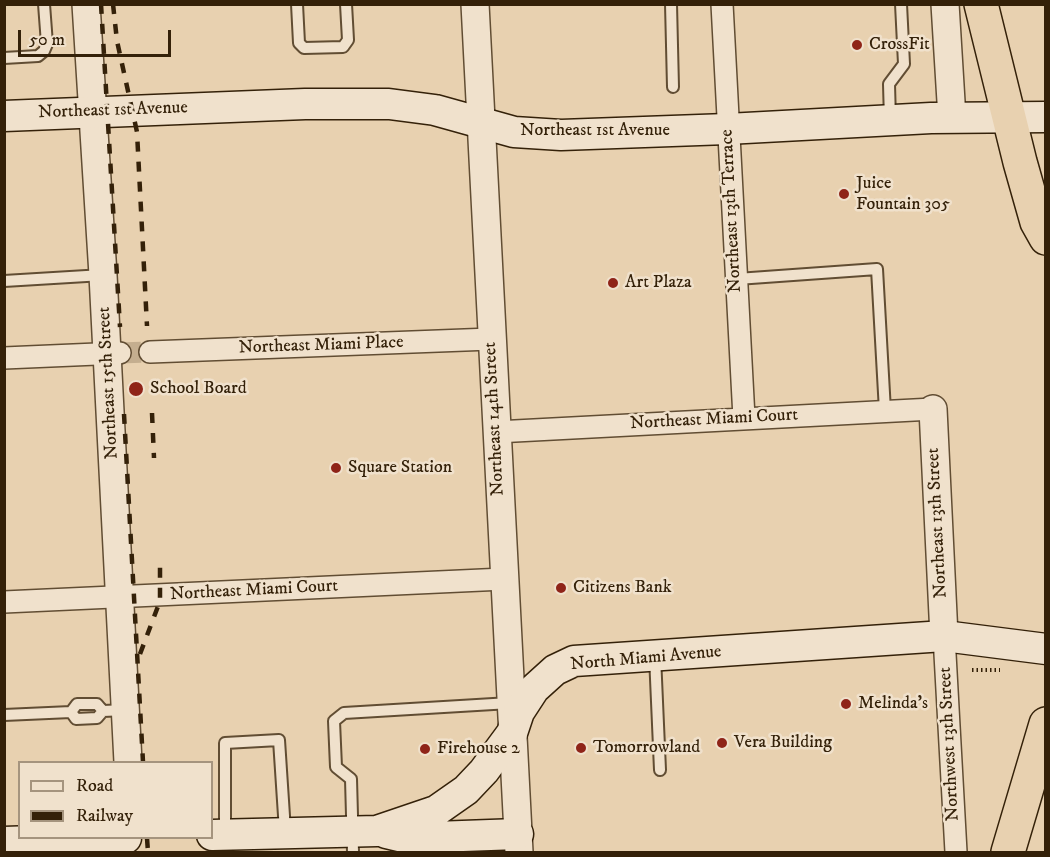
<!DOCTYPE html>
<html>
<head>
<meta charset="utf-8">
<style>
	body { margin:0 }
	#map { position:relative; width:1050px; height:857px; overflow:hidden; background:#e8d1b0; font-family:"IM FELL DW Pica",serif }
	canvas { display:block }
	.frame { position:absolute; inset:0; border:6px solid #342109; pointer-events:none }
	.legend { position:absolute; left:18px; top:761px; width:195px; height:78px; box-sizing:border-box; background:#f0e1cc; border:2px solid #a5947e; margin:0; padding:8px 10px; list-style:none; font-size:18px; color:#342109 }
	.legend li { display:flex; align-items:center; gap:12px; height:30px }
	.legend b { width:30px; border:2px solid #a5947e }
	.scale { position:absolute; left:18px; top:30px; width:153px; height:27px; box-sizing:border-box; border:3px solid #342109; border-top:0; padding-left:8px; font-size:18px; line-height:21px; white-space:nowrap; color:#342109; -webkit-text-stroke:4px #f0e1cc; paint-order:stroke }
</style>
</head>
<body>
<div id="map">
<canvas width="1050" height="857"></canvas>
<div class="frame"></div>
<ul class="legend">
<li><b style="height:8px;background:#f0e1cc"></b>Road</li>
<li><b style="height:8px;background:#342109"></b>Railway</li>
</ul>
<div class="scale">50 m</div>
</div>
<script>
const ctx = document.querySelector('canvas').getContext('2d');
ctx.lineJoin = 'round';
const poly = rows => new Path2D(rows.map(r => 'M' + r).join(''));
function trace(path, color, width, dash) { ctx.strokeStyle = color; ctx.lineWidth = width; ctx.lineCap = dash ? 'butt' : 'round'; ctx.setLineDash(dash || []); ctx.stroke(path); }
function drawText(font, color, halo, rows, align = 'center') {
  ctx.font = font + ' "IM FELL DW Pica",serif'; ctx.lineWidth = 5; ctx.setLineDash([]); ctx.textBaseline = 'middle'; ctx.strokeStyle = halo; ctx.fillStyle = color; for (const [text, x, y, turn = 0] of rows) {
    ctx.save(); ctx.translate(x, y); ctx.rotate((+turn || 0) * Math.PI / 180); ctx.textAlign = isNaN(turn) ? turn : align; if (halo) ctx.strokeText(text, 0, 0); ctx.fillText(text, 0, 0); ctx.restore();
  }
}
const minorTunnel = poly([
	[120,353,150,352]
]);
const path = poly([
	[972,670,1000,670]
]);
const service = poly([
	[297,4,299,43,304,48,343,47,348,40,346,4],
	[671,4,673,87],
	[4,58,38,56,44,51,47,44,44,4],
	[890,120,889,84,904,64,901,4],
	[737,279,877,269,885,411],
	[4,281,103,275],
	[655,656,660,770],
	[103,711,97,704,77,704,71,712,76,719,97,718,103,711,126,710],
	[4,715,71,712],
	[225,831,225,743,279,740,285,831],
	[353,852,351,779,336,767,334,721,344,713,510,703]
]);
const minor = poly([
	[722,4,744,418],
	[150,352,491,339],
	[4,358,120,353],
	[496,432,933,409],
	[4,602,504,579],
	[944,636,956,852]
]);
const tertiary = poly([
	[86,4,103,275,128,762],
	[475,4,519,852],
	[945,4,952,118],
	[933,409,944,636]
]);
const secondary = poly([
	[4,116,305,104,389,104,435,110,514,132,561,135,727,129,931,118,1046,117],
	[386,833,407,838,518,834],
	[212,835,377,831,436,811,466,790,484,771,512,733,519,712,534,689,555,670,574,661,944,636,1046,649],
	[4,842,126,838]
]);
const motorway = poly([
	[981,4,1020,162,1037,222,1046,238],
	[1008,852,1046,724]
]);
const rail = poly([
	[101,4,120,327],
	[113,4,117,41,137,132,147,326],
	[152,413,154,458],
	[124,414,143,762],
	[140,654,160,601,160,567],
	[147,838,148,852]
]);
const markers = [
	[857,45,6,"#8f2418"],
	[844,194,6,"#8f2418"],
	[613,283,6,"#8f2418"],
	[136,389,8,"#8f2418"],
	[336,468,6,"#8f2418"],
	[561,588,6,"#8f2418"],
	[846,704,6,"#8f2418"],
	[722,743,6,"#8f2418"],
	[581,748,6,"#8f2418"],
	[425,749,6,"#8f2418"]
];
const poiNames = [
	["CrossFit",869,45],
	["Juice",856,184],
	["Fountain 305",856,205],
	["Art Plaza",625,283],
	["School Board",150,389],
	["Square Station",348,468],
	["Citizens Bank",573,588],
	["Melinda's",858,704],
	["Vera Building",734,743],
	["Tomorrowland",593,748],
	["Firehouse 2",437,749]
];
const streetNames = [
	["Northeast 1st Avenue",113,111,-2],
	["Northeast 1st Avenue",595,131],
	["Northeast 13th Terrace",732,211,-93],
	["Northeast Miami Place",321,346,-2],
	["Northeast 15th Street",109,383,-93],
	["Northeast 14th Street",495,419,-93],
	["Northeast Miami Court",714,420,-3],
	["Northeast 13th Street",938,523,-93],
	["Northeast Miami Court",254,591,-3],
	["North Miami Avenue",646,659,-5],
	["Northwest 13th Street",950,744,-93]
];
trace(minorTunnel, '#c4ae8f', 21, [21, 10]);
trace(service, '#614d33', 14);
trace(minor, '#614d33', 24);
trace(tertiary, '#614d33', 30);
trace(secondary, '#342109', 33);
trace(motorway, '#342109', 36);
trace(path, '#342109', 4, [1.5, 3]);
trace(service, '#f0e1cc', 10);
trace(minor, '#f0e1cc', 21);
trace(tertiary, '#f0e1cc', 27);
trace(secondary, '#f0e1cc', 30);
trace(motorway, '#e8d1b0', 33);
trace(rail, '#342109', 4.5, [10, 10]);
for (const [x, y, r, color] of markers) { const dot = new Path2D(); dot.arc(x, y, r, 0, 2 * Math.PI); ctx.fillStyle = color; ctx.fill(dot); trace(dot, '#f0e1cc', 2); }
drawText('18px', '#342109', '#f0e1cc', poiNames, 'left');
drawText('18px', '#342109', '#f0e1cc', streetNames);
</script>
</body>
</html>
